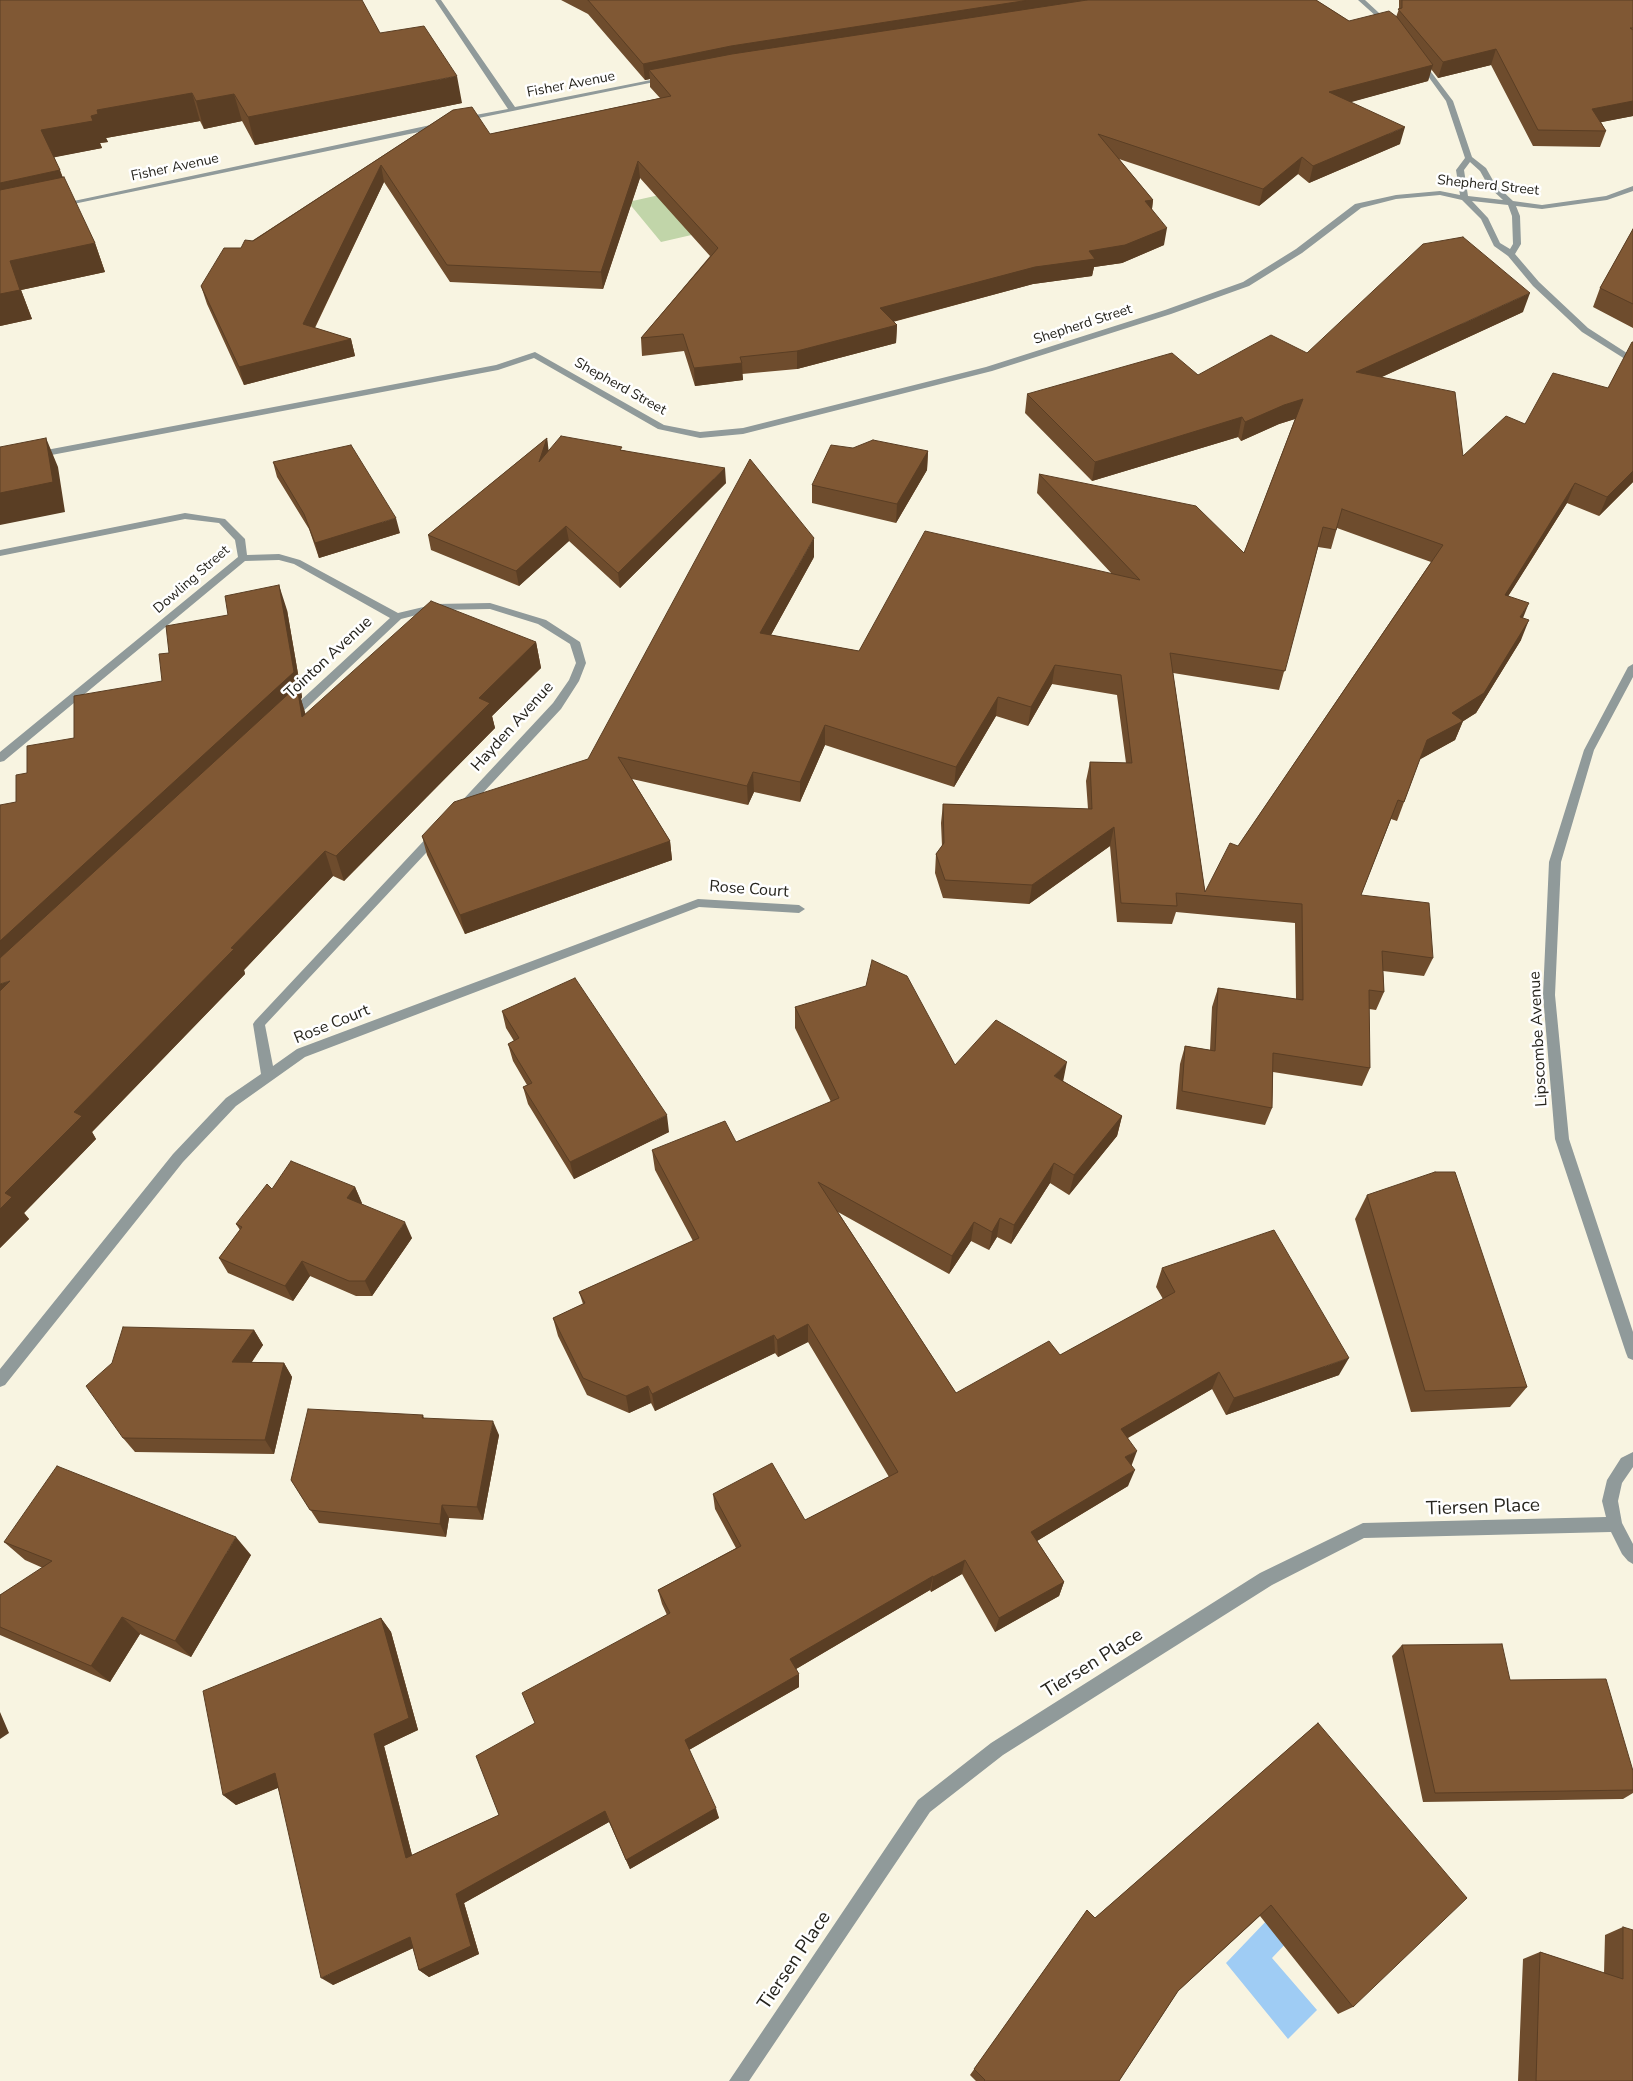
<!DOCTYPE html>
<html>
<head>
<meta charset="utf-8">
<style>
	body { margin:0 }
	canvas { display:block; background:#f8f4e1 }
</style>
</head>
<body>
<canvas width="1633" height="2081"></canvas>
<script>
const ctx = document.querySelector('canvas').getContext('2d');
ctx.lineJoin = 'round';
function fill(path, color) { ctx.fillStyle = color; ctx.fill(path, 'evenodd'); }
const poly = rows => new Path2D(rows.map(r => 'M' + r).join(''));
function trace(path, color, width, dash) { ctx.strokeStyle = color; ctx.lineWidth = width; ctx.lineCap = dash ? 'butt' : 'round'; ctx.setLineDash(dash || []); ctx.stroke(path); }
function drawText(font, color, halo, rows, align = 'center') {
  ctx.font = font + ' "Nunito Sans",sans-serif'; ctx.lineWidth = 5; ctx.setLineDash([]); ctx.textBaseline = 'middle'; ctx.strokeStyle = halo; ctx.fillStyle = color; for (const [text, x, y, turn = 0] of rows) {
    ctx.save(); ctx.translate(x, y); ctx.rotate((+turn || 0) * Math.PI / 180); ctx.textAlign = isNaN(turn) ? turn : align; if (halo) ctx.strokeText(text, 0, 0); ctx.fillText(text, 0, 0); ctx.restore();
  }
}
const green = poly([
	[798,164,835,202,661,242,628,202]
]);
const water = poly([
	[1292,1894,1311,1917,1272,1958,1317,2010,1288,2039,1226,1963]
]);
const minor = poly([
	[435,0,441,0,515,107,666,77,669,79,459,122,459,118,508,109,435,0],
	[1358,0,1365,0,1391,24,1391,26,1387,26,1358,0],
	[1418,60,1422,60,1453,101,1472,157,1486,168,1495,184,1513,201,1542,205,1606,196,1633,186,1633,191,1607,200,1542,209,1516,206,1520,216,1521,244,1515,254,1539,282,1588,328,1633,357,1633,364,1582,332,1533,286,1508,256,1494,246,1481,219,1462,200,1440,195,1396,199,1361,208,1302,253,1249,286,1171,314,992,371,743,434,700,438,658,429,534,358,498,370,41,457,36,454,41,451,496,365,535,352,664,425,700,432,743,428,986,367,1165,310,1243,282,1296,249,1355,204,1396,195,1440,191,1460,195,1456,170,1465,158,1446,101,1417,61,1418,60],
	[1470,162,1480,171,1489,187,1503,200,1468,196,1464,170,1470,162],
	[1472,201,1508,205,1512,216,1513,244,1510,249,1500,243,1488,218,1472,201],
	[440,123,443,123,443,127,59,207,55,205,440,123],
	[185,513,225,519,245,539,247,555,279,554,300,560,398,613,436,604,490,603,546,620,580,642,586,663,579,681,561,709,466,811,458,811,456,808,458,805,553,703,569,680,576,663,570,644,538,624,490,609,436,610,401,619,295,719,291,720,287,719,286,716,287,713,390,618,294,564,279,560,245,561,4,761,0,762,0,752,238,557,235,540,219,523,185,519,0,556,0,550,185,513],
	[1633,664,1633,677,1594,750,1561,862,1555,995,1569,1139,1633,1332,1633,1360,1628,1358,1626,1353,1555,1139,1543,995,1549,862,1584,750,1628,667,1633,664],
	[436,831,440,832,442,835,440,838,265,1025,273,1066,297,1049,698,899,799,905,805,909,799,913,699,907,305,1057,236,1106,183,1162,5,1385,0,1387,0,1369,173,1154,226,1098,261,1074,253,1024,255,1021,432,832,436,831],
	[1633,1452,1633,1467,1622,1483,1618,1501,1622,1523,1633,1544,1633,1564,1628,1561,1622,1554,1611,1532,1364,1538,1272,1585,1003,1755,930,1812,749,2081,729,2081,918,1800,991,1743,1260,1573,1363,1523,1606,1517,1602,1501,1607,1480,1621,1458,1633,1452]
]);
const wall = poly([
	[0,0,380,33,462,103,255,145,242,121,204,129,200,121,106,138,108,142,100,143,102,148,54,157,63,178,95,243,105,272,21,290,32,319,0,326],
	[561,0,1316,0,1349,21,1396,17,1399,9,1399,0,1633,0,1633,116,1601,122,1606,131,1600,147,1533,146,1491,65,1438,78,1431,69,1428,81,1350,102,1400,144,1309,183,1298,174,1259,206,1119,159,1153,200,1152,209,1164,245,1122,263,1094,267,1092,276,1033,284,893,322,897,325,896,343,797,369,742,374,743,380,695,386,684,351,642,356,641,338,710,256,640,178,603,289,450,282,384,182,315,328,351,339,355,356,244,385,207,304,201,286,241,248,453,110,490,134,660,98,650,87,650,79,645,80,588,14],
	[1633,229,1633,328,1593,307,1600,288],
	[1523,312,1382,377,1463,456,1525,424,1608,388,1633,342,1633,482,1599,516,1567,503,1508,596,1523,618,1521,640,1476,713,1463,721,1455,740,1420,759,1397,821,1391,819,1361,895,1433,958,1424,976,1383,971,1384,992,1376,1010,1369,1009,1370,1068,1362,1086,1273,1072,1272,1108,1265,1125,1176,1109,1180,1064,1185,1046,1210,1050,1212,1007,1218,988,1296,999,1295,923,1176,912,1172,924,1117,922,1110,846,1029,904,943,898,935,873,936,854,942,846,941,823,943,804,1088,809,1086,781,1090,762,1126,763,1117,695,1052,684,1028,726,996,716,954,787,825,745,800,802,754,792,748,805,632,779,670,841,672,860,465,934,427,855,422,836,588,759,814,557,771,635,859,651,1112,574,1037,493,1039,474,1244,553,1295,419,1279,424,1241,441,1238,437,1092,481,1025,413,1027,394,1198,375],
	[1337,528,1431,562,1238,846,1205,892,1173,673,1279,690,1318,547,1331,549],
	[547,438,548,450,623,450,726,483,620,588,569,541,519,586,431,550,428,535],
	[853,448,928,451,927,470,896,523,812,503,812,485],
	[273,462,400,533,319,558,309,529,277,477],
	[287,610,302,697,301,699,305,714,536,642,541,668,492,716,495,728,344,881,333,876,244,970,245,974,92,1132,96,1139,24,1213,29,1219,0,1248,16,802,27,773,74,738,162,681,169,653],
	[795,1007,955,1065,1063,1081,1122,1116,1117,1136,1069,1195,1050,1183,1011,1244,997,1237,989,1250,971,1241,949,1274,838,1212,956,1393,1060,1355,1163,1299,1156,1287,1162,1268,1339,1375,1226,1415,1212,1389,1128,1438,1131,1466,1128,1486,1037,1541,1064,1582,1059,1596,995,1632,962,1574,931,1592,930,1590,796,1669,799,1687,689,1750,719,1818,630,1869,609,1822,464,1903,479,1954,429,1977,419,1970,413,1948,333,1985,278,1788,236,1805,223,1795,381,1618,391,1632,418,1730,384,1746,412,1855,499,1815,535,1723,667,1615,662,1604,658,1590,736,1548,715,1509,713,1494,805,1520,889,1477,808,1342,778,1357,775,1353,655,1411,651,1403,629,1413,587,1395,558,1336,553,1318,583,1304,579,1292,693,1241,655,1170,652,1150,736,1142,831,1102,795,1028],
	[502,1011,669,1132,574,1179,528,1104,523,1087,527,1085,513,1061,508,1044,514,1041,506,1028],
	[355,1187,362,1204,412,1238,372,1296,356,1296,310,1276,293,1301,228,1273,219,1258,240,1230,236,1224,272,1189],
	[1367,1195,1527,1387,1510,1407,1411,1412,1355,1219],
	[254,1330,263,1345,252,1362,284,1363,292,1377,274,1454,135,1452,123,1438],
	[423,1415,424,1418,499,1435,483,1520,449,1518,446,1537,319,1523,291,1480],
	[4,1542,251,1555,191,1657,140,1634,110,1682,0,1635,0,1595,43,1568,25,1560],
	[1402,1645,1510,1680,1633,1771,1633,1793,1623,1799,1423,1802,1392,1656],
	[1318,1723,1353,2007,1338,2014,1260,1916,1178,1991,1119,2081,976,2081,970,2075,1087,1910,1095,1918],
	[1623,1927,1633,2081,1518,2081,1523,1959,1540,1952,1604,1973,1605,1935]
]);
const shadedWall = poly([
	[1029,0,1129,0,649,70,650,79,645,80,643,64,731,46],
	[1496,49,1491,65,1438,78,1443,62],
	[1433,65,1428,81,1326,109,1329,92],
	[457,76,462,103,255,145,248,117],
	[192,93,200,121,106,138,108,142,100,143,102,148,51,158,41,130,91,116,97,110],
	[234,94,242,121,204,129,196,101],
	[1633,101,1633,116,1587,125,1592,109],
	[1405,127,1400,144,1309,183,1313,166],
	[1302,157,1298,174,1259,206,1263,189],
	[638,161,640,178,603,289,601,272],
	[381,165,384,182,308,341,303,324],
	[60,170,71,199,0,214,0,183],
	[1153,200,1151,217,1145,201],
	[1167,228,1164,245,1122,263,1094,267,1092,276,1033,284,880,325,880,308,1089,251],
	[95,243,105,272,21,290,32,319,0,326,0,294,10,261],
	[1530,293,1523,312,1351,391,1356,372],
	[897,325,896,343,797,369,797,351],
	[351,339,355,356,244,385,239,367],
	[742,363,743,380,695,386,694,368],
	[1303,399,1298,418,1279,424,1241,441,1245,422,1284,405],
	[1242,417,1238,437,1092,481,1095,462],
	[46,438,58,467,65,512,0,525,0,493],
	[547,438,549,453,539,462],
	[928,451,927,470,896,523,897,504],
	[725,468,726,483,620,588,618,573],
	[1633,471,1633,482,1599,516,1607,497],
	[1575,483,1567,503,1497,614,1505,595],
	[396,518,400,533,319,558,315,543],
	[566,526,569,541,519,586,516,571],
	[814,538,814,557,761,653,760,633],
	[279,585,287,610,302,697,301,699,305,712,310,743,0,979,0,941],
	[1529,603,1521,623,1520,617],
	[1529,620,1521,640,1476,713,1462,722,1463,721,1455,740,1419,760,1427,740,1452,713],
	[536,642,541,668,492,716,495,728,344,881,336,856,479,698],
	[1055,665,1052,684,1028,726,1031,707],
	[998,697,996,716,954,787,956,767],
	[825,725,825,745,800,802,800,782],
	[753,772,754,792,748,805,747,786],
	[1114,827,1110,846,1029,904,1032,885],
	[670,841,672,860,465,934,460,915],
	[325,851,333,876,244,970,245,974,92,1132,96,1139,24,1213,29,1219,0,1248,0,1209,5,1193,74,1112,231,948],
	[10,981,0,1012,0,984],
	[1067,1062,1063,1082,1054,1076],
	[667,1115,669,1132,574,1179,570,1162],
	[1122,1116,1117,1136,1069,1195,1074,1175],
	[1054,1163,1050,1183,1011,1244,1014,1225],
	[355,1187,362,1203,354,1214,347,1198],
	[1000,1218,997,1237,989,1250,992,1232],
	[405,1222,412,1238,372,1296,365,1281],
	[974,1222,971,1241,949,1274,952,1256],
	[302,1261,310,1276,293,1301,285,1286],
	[808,1324,808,1342,778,1357,777,1340],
	[254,1330,263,1345,242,1376,232,1362],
	[774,1335,775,1353,655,1411,652,1394],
	[1349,1358,1339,1375,1226,1415,1234,1398],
	[284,1363,292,1377,274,1454,265,1440],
	[1219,1372,1212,1389,1115,1445,1121,1429],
	[648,1386,651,1403,629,1413,626,1396],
	[493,1421,499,1435,483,1520,477,1507],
	[1137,1451,1131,1467,1125,1457],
	[1135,1470,1128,1486,1027,1547,1031,1532],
	[442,1505,449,1518,446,1537,440,1524],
	[236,1537,251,1555,191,1657,175,1641],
	[965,1560,962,1574,931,1592,933,1577],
	[933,1576,930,1590,791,1672,790,1659],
	[1064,1582,1059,1596,995,1632,999,1618],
	[122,1617,140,1634,110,1682,91,1666],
	[381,1618,391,1632,418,1730,384,1746,415,1867,406,1858,374,1734],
	[799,1674,799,1687,687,1751,685,1740],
	[0,1712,9,1733,0,1739],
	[275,1773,287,1784,236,1805,223,1795],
	[716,1808,719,1818,630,1869,626,1860],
	[605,1811,609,1822,464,1903,479,1954,429,1977,419,1970,456,1894],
	[410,1937,420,1945,333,1985,321,1978]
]);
const building = poly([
	[0,0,362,0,380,33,424,26,457,76,248,117,234,94,196,101,192,93,97,110,98,114,91,116,93,121,41,130,60,170,0,183,0,0],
	[588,0,1029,0,731,46,643,64,588,0],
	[1087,0,1316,0,1349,21,1389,11,1397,17,1433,65,1329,92,1405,127,1313,166,1302,157,1263,189,1098,134,1153,200,1145,201,1167,228,1125,245,1089,251,1095,259,1035,267,880,308,897,325,797,351,740,357,742,363,694,368,683,334,641,338,718,248,638,161,601,272,447,265,381,165,303,324,351,339,239,367,201,286,224,248,241,248,245,240,253,241,453,110,472,107,490,134,671,96,649,70,732,54,1087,0],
	[1402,0,1633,0,1633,28,1630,28,1633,30,1633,101,1592,109,1606,131,1538,130,1496,49,1443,62,1398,9,1402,8,1402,0],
	[64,177,95,243,10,261,20,290,0,294,0,190,64,177],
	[1633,229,1633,304,1600,288,1633,229],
	[1463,237,1530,293,1356,372,1455,392,1463,456,1506,416,1525,424,1553,373,1608,388,1632,342,1633,342,1633,471,1607,497,1575,483,1505,595,1529,603,1520,617,1529,620,1484,693,1452,713,1463,721,1427,740,1404,802,1398,800,1361,895,1429,903,1433,958,1382,951,1384,992,1369,990,1370,1068,1273,1053,1272,1108,1182,1091,1185,1046,1215,1051,1218,988,1303,1000,1302,904,1176,893,1177,906,1121,903,1114,827,1032,885,945,880,936,854,944,843,943,804,1092,809,1090,762,1132,763,1121,675,1055,665,1031,707,998,697,956,767,825,725,800,782,753,772,747,786,618,757,670,841,460,915,422,836,454,802,588,759,750,459,814,538,760,633,859,651,925,531,1140,580,1039,474,1196,506,1244,553,1303,399,1284,405,1245,422,1242,417,1095,462,1027,394,1172,353,1198,375,1271,335,1307,353,1423,244,1463,237],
	[1342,509,1443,545,1238,846,1230,843,1205,892,1170,653,1285,671,1323,527,1336,530,1342,509],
	[561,436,622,447,620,450,725,468,618,573,566,526,516,571,428,535,547,438,539,462,561,436],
	[46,438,53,482,0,493,0,447,46,438],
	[873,440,928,451,897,504,812,485,831,445,853,448,873,440],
	[351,445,396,518,315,543,304,514,273,462,351,445],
	[279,585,294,672,0,941,0,805,16,802,16,775,27,773,27,746,74,738,74,696,162,681,159,654,169,653,166,626,228,615,225,596,279,585],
	[431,601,536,642,479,698,490,703,336,856,325,851,231,948,234,949,74,1112,82,1116,5,1193,12,1197,0,1209,0,991,10,981,0,984,0,958,297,686,302,717,431,601],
	[872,960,907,976,955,1065,996,1020,1067,1062,1054,1076,1122,1116,1074,1175,1054,1163,1014,1225,1000,1218,992,1232,974,1222,952,1256,818,1182,956,1393,1049,1341,1060,1355,1175,1292,1162,1268,1274,1230,1349,1358,1234,1398,1219,1372,1121,1429,1137,1451,1125,1457,1135,1470,1031,1532,1064,1582,999,1618,965,1560,933,1577,933,1576,790,1659,799,1674,685,1740,716,1808,626,1860,605,1811,456,1894,471,1946,419,1970,410,1937,321,1978,275,1773,223,1795,203,1691,381,1618,409,1718,374,1734,406,1858,499,1815,476,1756,535,1723,522,1693,670,1613,658,1590,741,1546,713,1494,772,1463,805,1520,898,1472,808,1324,777,1340,774,1335,652,1394,648,1386,626,1396,583,1378,553,1318,585,1303,579,1292,699,1238,652,1150,725,1121,736,1142,839,1098,795,1007,866,986,872,960],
	[575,978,667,1115,570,1162,523,1087,532,1083,508,1044,519,1038,502,1011,575,978],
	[291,1161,355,1187,347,1198,405,1222,365,1281,349,1281,302,1261,285,1286,219,1258,242,1227,236,1224,267,1184,272,1189,291,1161],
	[1435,1172,1455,1172,1527,1387,1425,1391,1367,1195,1435,1172],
	[123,1327,254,1330,232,1362,284,1363,265,1440,123,1438,86,1386,112,1363,123,1327],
	[308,1409,423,1415,422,1418,493,1421,477,1507,442,1505,440,1524,310,1510,291,1480,308,1409],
	[57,1466,236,1537,175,1641,122,1617,91,1666,0,1627,0,1595,52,1561,4,1542,57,1466],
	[1502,1644,1510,1680,1606,1679,1633,1771,1633,1790,1435,1793,1402,1645,1502,1644],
	[1318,1723,1467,1898,1353,2007,1271,1905,1178,1991,1119,2081,984,2081,985,2080,974,2069,1087,1910,1095,1918,1318,1723],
	[1623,1927,1633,1930,1633,2081,1536,2081,1540,1952,1623,1979,1623,1927]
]);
const farStreetnames = [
	["Fisher Avenue",571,85,-11],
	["Fisher Avenue",175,168,-12],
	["Shepherd Street",1488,186,6],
	["Shepherd Street",1083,325,-18],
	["Shepherd Street",620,387,29],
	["Dowling Street",192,580,-41]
];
const streetNames = [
	["Tointon Avenue",329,658,-43],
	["Hayden Avenue",513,727,-48],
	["Rose Court",749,890,4],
	["Rose Court",332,1025,-22],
	["Lipscombe Avenue",1539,1039,-93]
];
const nearStreetnames = [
	["Tiersen Place",1483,1508,-2],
	["Tiersen Place",1093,1664,-32],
	["Tiersen Place",795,1961,-56]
];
fill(green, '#c1d5a9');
fill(water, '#9fccf4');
fill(minor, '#909a9a');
fill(wall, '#6e4c2d');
fill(shadedWall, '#5a3e24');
fill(building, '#805834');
trace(building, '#5a3e24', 1);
drawText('14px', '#26241d', '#fff', farStreetnames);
drawText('16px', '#26241d', '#fff', streetNames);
drawText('19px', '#26241d', '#fff', nearStreetnames);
</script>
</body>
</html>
